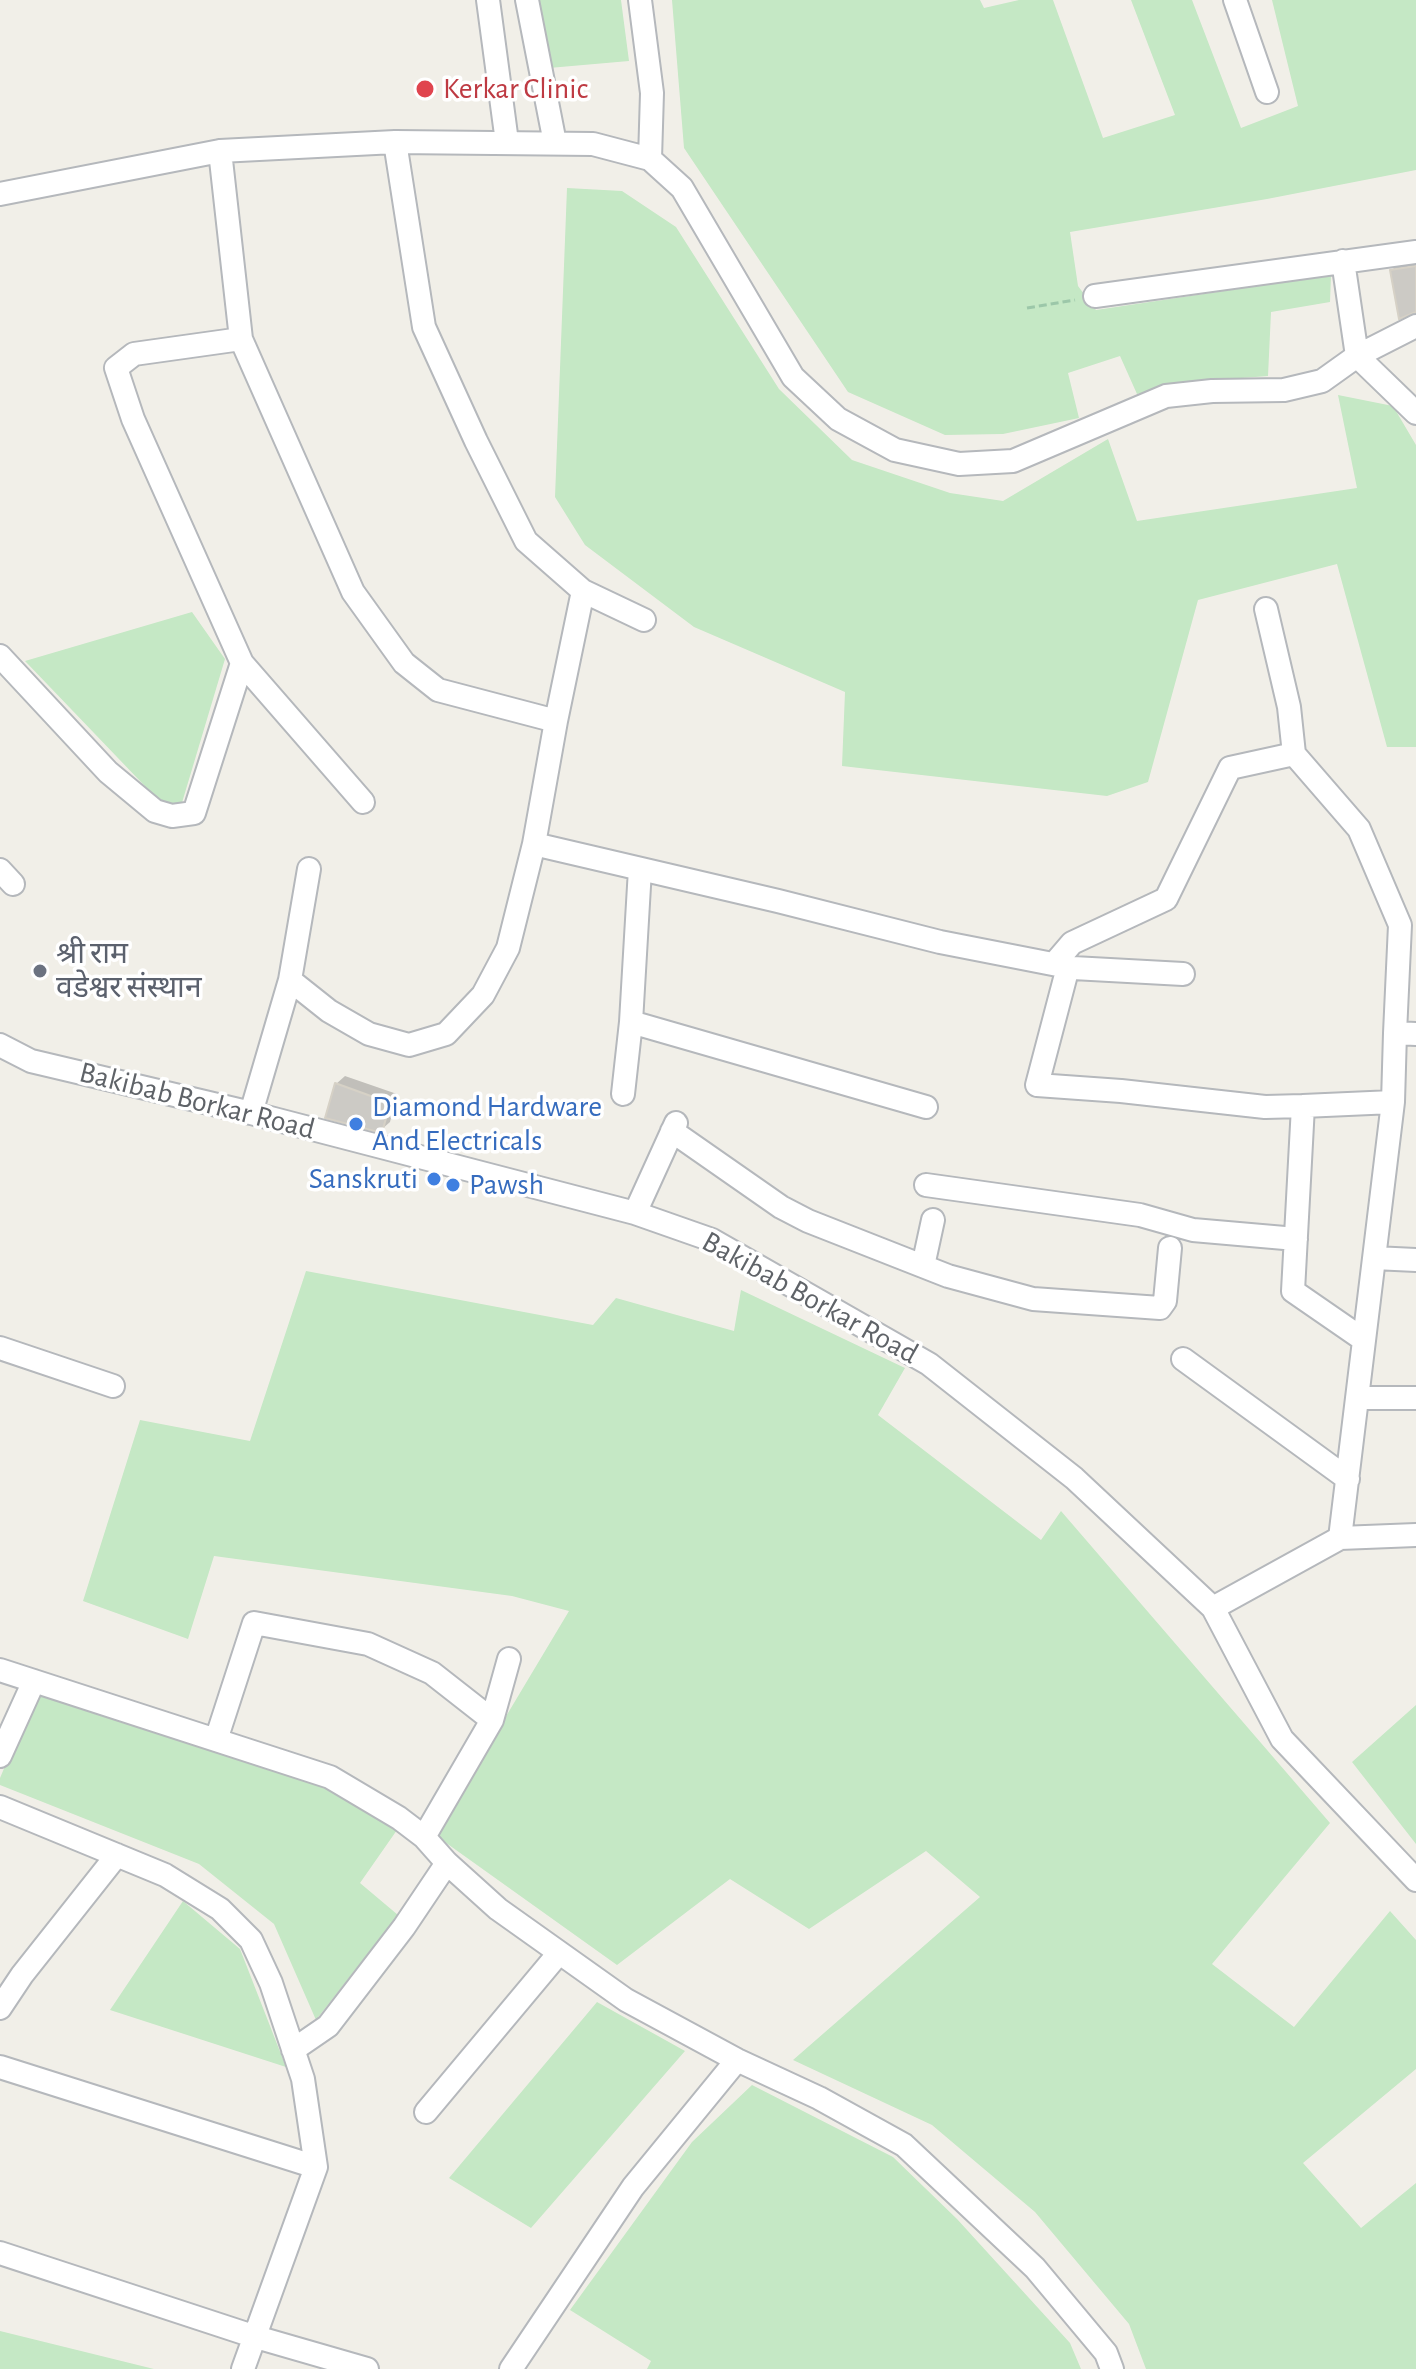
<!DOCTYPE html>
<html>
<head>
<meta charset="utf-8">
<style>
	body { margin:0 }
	canvas { display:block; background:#f1efe8 }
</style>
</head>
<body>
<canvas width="1416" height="2369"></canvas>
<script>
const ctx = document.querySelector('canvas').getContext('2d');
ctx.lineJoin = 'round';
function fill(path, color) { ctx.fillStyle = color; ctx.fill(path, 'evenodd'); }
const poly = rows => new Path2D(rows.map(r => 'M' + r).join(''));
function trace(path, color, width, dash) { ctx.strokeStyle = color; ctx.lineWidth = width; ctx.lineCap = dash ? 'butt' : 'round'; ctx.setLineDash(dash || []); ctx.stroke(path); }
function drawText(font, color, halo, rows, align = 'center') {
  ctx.font = font + ' "Alegreya Sans","Noto Sans Devanagari",sans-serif'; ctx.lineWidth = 7; ctx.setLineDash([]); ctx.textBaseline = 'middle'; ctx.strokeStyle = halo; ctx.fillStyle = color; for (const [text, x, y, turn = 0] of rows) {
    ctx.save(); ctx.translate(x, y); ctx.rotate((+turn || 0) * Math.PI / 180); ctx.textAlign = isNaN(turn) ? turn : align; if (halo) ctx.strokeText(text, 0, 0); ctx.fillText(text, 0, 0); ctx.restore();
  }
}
const green = poly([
	[537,0,621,0,629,61,549,68],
	[672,0,980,0,984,8,1019,0,1053,0,1103,138,1175,115,1131,0,1192,0,1241,128,1298,106,1272,0,1416,0,1416,170,1267,199,1070,232,1078,286,1096,310,1331,275,1330,302,1271,312,1268,376,1190,382,1137,394,1120,356,1068,373,1079,418,1003,434,945,435,848,392,684,148],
	[567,188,622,191,676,227,779,389,852,460,950,493,1003,501,1108,439,1137,521,1357,488,1338,395,1393,406,1416,445,1416,747,1387,747,1337,564,1198,600,1148,782,1107,796,842,766,845,692,694,627,585,545,555,497],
	[192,612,225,659,181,806,163,805,25,661],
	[306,1271,593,1325,616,1298,734,1331,741,1290,905,1368,878,1415,1041,1540,1061,1511,1330,1823,1212,1964,1294,2027,1390,1911,1416,1940,1416,2069,1303,2163,1361,2228,1416,2183,1416,2369,1146,2369,1129,2324,1035,2212,932,2125,793,2060,980,1897,926,1851,809,1929,730,1879,617,1965,435,1835,569,1611,512,1596,214,1556,188,1639,83,1601,140,1420,250,1441],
	[36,1693,316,1779,397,1830,360,1883,398,1915,316,2020,274,1924,199,1864,0,1785,0,1778],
	[1416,1705,1416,1844,1352,1762],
	[183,1901,240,1949,286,2067,110,2010],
	[597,2002,685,2051,531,2228,449,2178],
	[752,2085,893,2157,957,2219,1070,2343,1081,2369,647,2369,651,2361,570,2310,692,2142],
	[0,2331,154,2369,0,2369]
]);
const shadow = poly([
	[1416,257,1416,311,1392,270,1403,259],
	[345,1076,397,1094,390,1122,381,1130,336,1084]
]);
const building = poly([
	[1416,266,1416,312,1399,319,1390,270,1416,266],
	[335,1083,390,1103,382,1133,325,1118,335,1083]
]);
const path = poly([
	[1027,308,1075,300]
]);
const minor = poly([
	[488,0,507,142],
	[527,0,555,143],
	[640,0,652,93,650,159],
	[1235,0,1267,92],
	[395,142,424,327,476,441,526,541,583,591,644,620],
	[220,151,241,339,353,592,404,663,438,690,556,721],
	[0,194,220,151,395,142,593,144,650,159,682,188,793,377,838,419,895,450,959,464,1013,461,1166,396,1212,391,1284,390,1322,381,1357,356,1416,326],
	[1343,261,1357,356,1416,413],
	[1095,296,1416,252],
	[241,339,134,354,116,368,133,419,242,663,363,802],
	[1266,609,1289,707,1294,754],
	[0,656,108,772,155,811,172,816,194,813,242,663],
	[534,844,556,721,583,591],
	[640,869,631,1022,926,1107],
	[0,870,13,884],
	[1054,964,1072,943,1166,899,1230,768,1294,754,1359,829,1400,925,1395,1033],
	[1068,967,1037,1085,1121,1091,1265,1107,1303,1106],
	[290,980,329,1011,369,1034,409,1045,446,1034,483,995,508,948,534,844,778,901,940,942,1073,968,1183,974],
	[0,1045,31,1061,251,1113,635,1213,712,1240,929,1364,1074,1478,1213,1608,1282,1739,1416,1880],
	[623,1094,631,1022],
	[251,1113,290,980,309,869],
	[672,1131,781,1207,808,1221,948,1276,1033,1299,1160,1308,1165,1301,1170,1248],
	[926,1185,1140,1215,1193,1230,1296,1239],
	[635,1213,676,1123],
	[1374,1258,1416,1260],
	[923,1266,933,1220],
	[1364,1340,1293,1291,1303,1106,1393,1102],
	[0,1348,113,1386],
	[1183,1359,1348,1479],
	[1357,1398,1416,1398],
	[1340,1538,1393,1102,1395,1033,1416,1034],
	[1213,1608,1340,1538,1416,1535],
	[0,1670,330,1777,399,1818,424,1837,447,1863,498,1909,626,2000,737,2060,819,2098,904,2145,1035,2268,1106,2353,1112,2369],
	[216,1740,254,1623,368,1644,432,1673,492,1720],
	[0,1756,34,1681],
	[0,1807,165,1875,220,1909,251,1940,271,1983,303,2079,316,2167,243,2369],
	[424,1837,492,1720,509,1659],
	[0,2008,22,1975,117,1855],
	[293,2050,328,2026,404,1927,447,1863],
	[0,2067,316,2167],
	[426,2112,559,1953],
	[0,2253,256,2337,367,2369],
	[511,2369,633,2187,737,2060]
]);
const markers = [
	[425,89,10,"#e0444e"],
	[40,971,8,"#6b7280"],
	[356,1124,8,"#3f7fe0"],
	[434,1179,8,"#3f7fe0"],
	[453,1185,8,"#3f7fe0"]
];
const healthNames = [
	["Kerkar Clinic",443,89]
];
const worshipNames = [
	["श्री राम",56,954],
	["वडेश्वर संस्थान",56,988]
];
const streetNames = [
	["Bakibab Borkar Road",197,1101,14],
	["Bakibab Borkar Road",810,1298,29]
];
const shopNames = [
	["Diamond Hardware",372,1107],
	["And Electricals",372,1141],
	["Sanskruti",418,1179,"right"],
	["Pawsh",469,1185]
];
fill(green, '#c5e8c5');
fill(shadow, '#0003');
fill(building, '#cccac5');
trace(building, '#d6d1c6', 2);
trace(minor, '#b5b8bc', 26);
trace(path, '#9cc7a9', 3, [8, 4]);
trace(minor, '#fff', 22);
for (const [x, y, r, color] of markers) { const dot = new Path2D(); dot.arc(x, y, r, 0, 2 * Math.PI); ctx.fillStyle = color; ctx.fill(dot); trace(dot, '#fff', 3); }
drawText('30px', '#be3a42', '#fff', healthNames, 'left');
drawText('30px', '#5b616d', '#fff', worshipNames, 'left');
drawText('30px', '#5f6368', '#fff', streetNames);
drawText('30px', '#366cbe', '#fff', shopNames, 'left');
</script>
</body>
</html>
